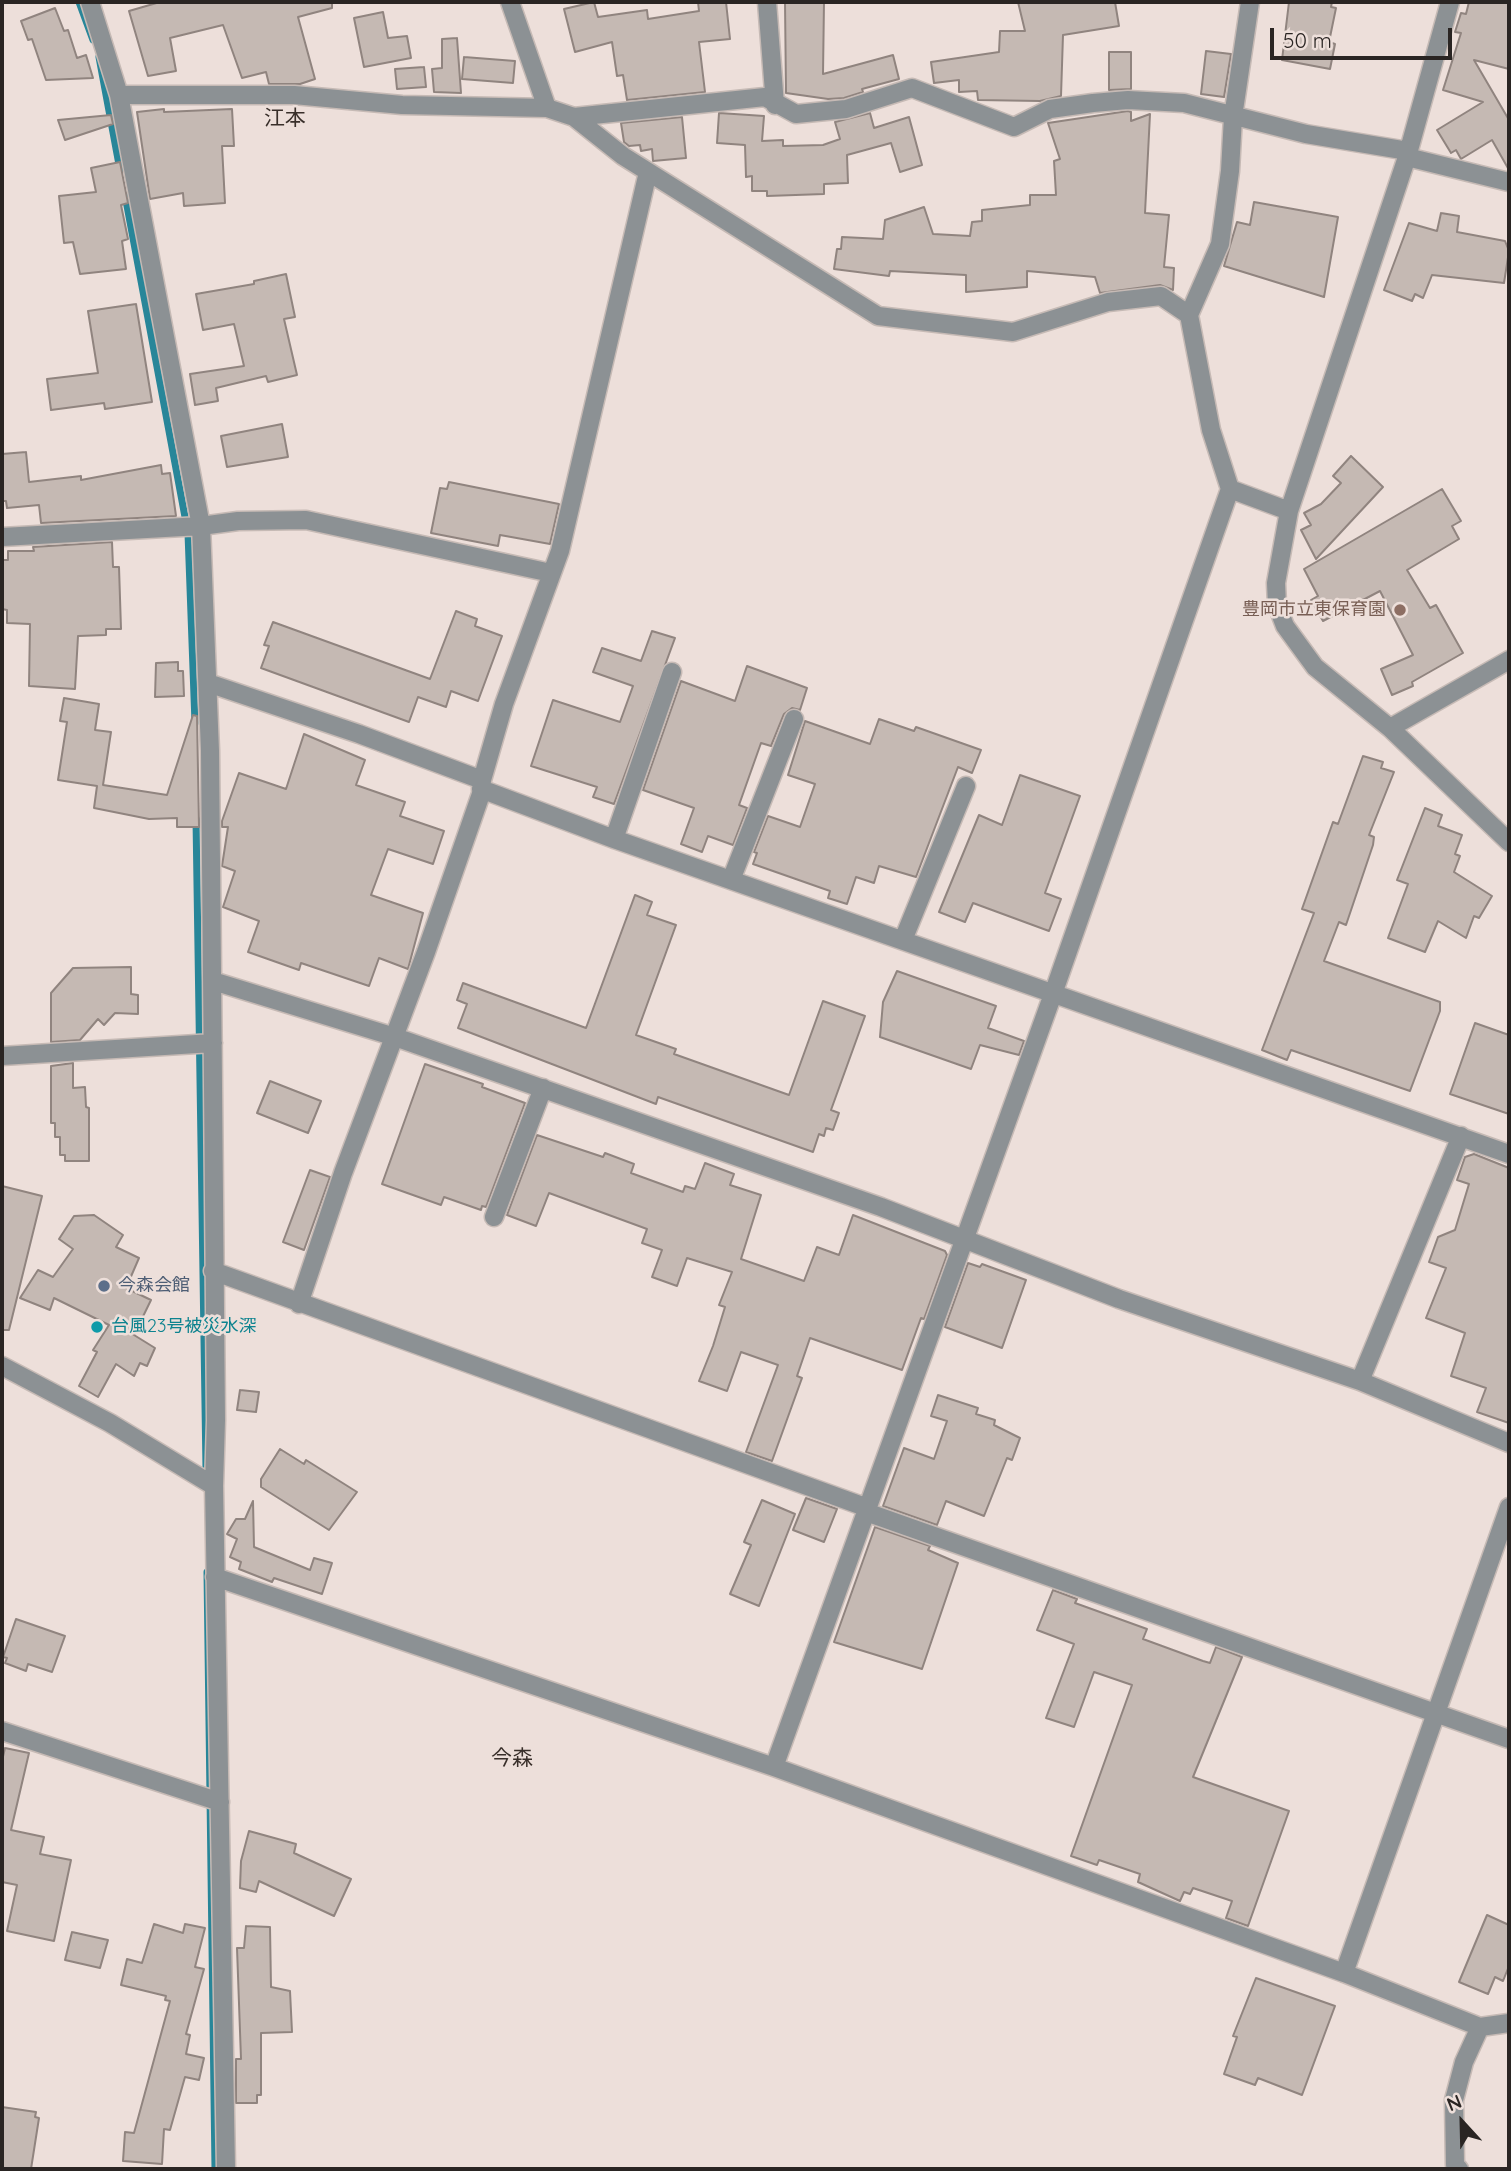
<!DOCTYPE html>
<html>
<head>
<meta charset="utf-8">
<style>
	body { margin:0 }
	#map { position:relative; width:1511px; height:2171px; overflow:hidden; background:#eddfda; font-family:Quicksand,sans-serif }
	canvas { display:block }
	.frame { position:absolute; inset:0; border:4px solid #2a2523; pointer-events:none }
	.north { position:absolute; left:1427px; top:2087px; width:70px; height:70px; -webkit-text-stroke:5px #eddfda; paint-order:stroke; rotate:338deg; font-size:19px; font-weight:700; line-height:28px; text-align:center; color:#2a2523 }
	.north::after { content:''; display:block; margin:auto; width:24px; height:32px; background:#2a2523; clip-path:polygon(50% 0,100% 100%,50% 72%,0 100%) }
	.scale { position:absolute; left:1270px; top:28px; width:182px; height:32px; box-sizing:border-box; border:4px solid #2a2523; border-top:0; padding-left:9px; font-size:21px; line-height:24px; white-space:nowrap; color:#2a2523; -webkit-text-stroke:5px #eddfda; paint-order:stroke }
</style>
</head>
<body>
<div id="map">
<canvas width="1511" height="2171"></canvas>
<div class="frame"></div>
<div class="north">N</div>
<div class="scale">50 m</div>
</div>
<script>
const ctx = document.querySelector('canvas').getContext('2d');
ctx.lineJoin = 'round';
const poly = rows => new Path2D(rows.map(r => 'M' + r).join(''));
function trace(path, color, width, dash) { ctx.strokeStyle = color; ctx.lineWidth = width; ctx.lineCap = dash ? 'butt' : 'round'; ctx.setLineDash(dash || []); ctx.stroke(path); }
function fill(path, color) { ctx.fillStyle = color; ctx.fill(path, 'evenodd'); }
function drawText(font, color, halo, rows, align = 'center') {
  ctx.font = font + ' Quicksand,"Noto Sans JP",sans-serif'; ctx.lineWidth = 5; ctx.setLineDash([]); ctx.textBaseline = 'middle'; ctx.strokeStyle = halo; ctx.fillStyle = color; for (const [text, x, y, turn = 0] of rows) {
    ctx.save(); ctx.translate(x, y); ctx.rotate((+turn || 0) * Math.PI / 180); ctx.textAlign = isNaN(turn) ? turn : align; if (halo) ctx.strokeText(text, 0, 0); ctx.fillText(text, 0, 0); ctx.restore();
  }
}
const stream = poly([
	[79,2,93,40],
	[99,57,120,170],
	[125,195,188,533,195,723],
	[196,819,206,1469],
	[207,1572,215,2169]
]);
const building = poly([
	[160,2,332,2,332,8,298,17,315,79,300,84,269,84,266,72,242,78,223,25,170,38,176,71,148,76,129,11,160,2],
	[594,2,598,17,647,10,648,19,699,11,698,2,726,2,730,39,699,42,705,92,627,100,623,75,617,76,612,42,575,52,564,9,594,2],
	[785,2,824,2,823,74,893,55,899,79,862,89,863,92,844,98,828,99,786,93,785,2],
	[1018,2,1115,2,1119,26,1063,35,1061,96,1040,101,978,100,977,91,959,92,959,80,934,83,931,62,999,52,1000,31,1025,31,1018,2],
	[1289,2,1332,2,1331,7,1336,8,1329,42,1335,44,1330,69,1282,60,1289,2],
	[1469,2,1509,2,1509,69,1474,60,1509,120,1509,170,1492,140,1461,159,1456,150,1451,153,1437,130,1483,102,1443,90,1461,33,1455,32,1461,13,1466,14,1469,2],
	[55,8,64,31,68,30,77,58,86,55,93,78,46,80,32,39,28,40,21,21,55,8],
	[383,12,388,38,407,36,411,58,364,67,354,18,383,12],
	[457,38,461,93,434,92,432,69,442,68,442,39,457,38],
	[1206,51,1231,54,1224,97,1201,94,1206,51],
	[1109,52,1131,52,1131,89,1109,90,1109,52],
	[464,57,515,61,513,83,462,79,464,57],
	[424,67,426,87,397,89,395,69,424,67],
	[164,109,164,112,232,109,234,146,222,146,225,203,184,206,183,193,150,199,137,112,164,109],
	[1128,111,1131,112,1131,121,1150,114,1145,213,1169,215,1164,267,1174,268,1173,290,1160,285,1100,293,1095,277,1027,271,1027,287,966,292,966,275,890,271,889,276,834,269,837,249,841,249,842,237,883,239,885,220,924,207,933,234,970,236,972,222,982,221,982,210,1030,205,1030,195,1056,195,1054,161,1060,159,1048,123,1128,111],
	[719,113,764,116,762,141,783,140,783,146,823,145,840,139,835,122,870,113,874,128,909,117,922,165,900,172,891,143,847,155,848,183,824,184,824,194,767,196,767,191,752,191,752,176,746,177,745,145,717,143,719,113],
	[111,115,113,124,65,140,58,120,111,115],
	[682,117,686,158,653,161,652,149,641,151,640,145,629,146,624,142,621,123,682,117],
	[120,162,128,203,121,205,128,239,122,241,126,269,80,274,73,242,64,243,59,196,96,192,91,168,120,162],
	[1254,202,1338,217,1324,297,1224,266,1237,222,1250,225,1254,202],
	[1441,213,1459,216,1457,232,1505,241,1509,251,1504,283,1432,275,1423,298,1415,294,1412,301,1384,290,1409,223,1437,231,1441,213],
	[286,274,295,317,284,319,297,375,268,382,266,376,216,388,218,401,195,405,190,374,244,366,234,324,203,330,196,294,254,284,254,281,286,274],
	[136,304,152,402,105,409,104,403,51,410,47,379,98,373,88,311,136,304],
	[282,424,288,457,227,467,221,436,282,424],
	[26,452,29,482,81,476,81,480,161,465,162,474,170,473,176,516,41,523,39,505,7,508,6,501,3,501,2,454,26,452],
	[1351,456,1383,487,1316,559,1301,530,1311,525,1304,513,1321,504,1341,483,1333,476,1351,456],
	[449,482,559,504,550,544,500,535,498,546,431,533,440,488,447,489,449,482],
	[1442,489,1461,521,1452,526,1459,539,1407,570,1430,608,1436,605,1463,653,1412,682,1413,686,1392,695,1381,669,1413,655,1380,591,1323,621,1311,600,1318,596,1304,569,1442,489],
	[112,542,113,567,119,567,121,629,106,629,106,635,78,636,75,689,29,686,30,624,7,623,7,610,2,609,2,560,8,560,8,551,34,551,33,547,112,542],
	[456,611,477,619,475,626,502,636,478,701,451,691,446,707,418,697,409,722,261,668,269,646,264,645,273,622,430,679,456,611],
	[652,631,675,638,614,804,593,797,597,787,531,766,553,700,620,722,633,686,593,672,602,648,641,661,652,631],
	[178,662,178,671,183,671,184,696,155,697,156,663,178,662],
	[747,666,807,688,800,710,792,708,784,714,771,746,761,743,739,805,747,808,733,845,708,836,702,852,681,844,694,808,643,790,681,681,735,701,747,666],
	[64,698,99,704,95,730,111,732,103,785,167,795,193,715,197,716,199,827,177,827,177,818,149,819,94,808,97,786,58,780,67,722,60,721,64,698],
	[879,719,914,731,916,727,981,750,972,773,958,767,916,877,879,866,874,883,856,877,847,904,828,898,830,891,753,864,757,853,754,852,768,816,800,827,815,784,788,775,805,721,870,744,879,719],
	[304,734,365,760,356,785,405,802,400,816,444,831,433,864,388,849,371,895,423,913,408,969,379,958,369,986,301,963,299,970,248,952,259,921,223,907,235,871,222,866,228,827,222,827,222,821,239,773,286,789,304,734],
	[1363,756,1383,762,1381,768,1394,772,1369,835,1374,837,1373,845,1346,925,1339,922,1324,961,1440,1002,1440,1011,1410,1091,1291,1050,1287,1060,1262,1050,1314,913,1302,909,1333,822,1338,824,1363,756],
	[1020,775,1080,796,1045,893,1061,899,1049,931,973,903,965,922,939,912,979,815,1002,825,1020,775],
	[1425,808,1442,815,1438,826,1462,835,1455,854,1460,856,1454,872,1492,896,1479,918,1474,916,1466,938,1438,921,1425,952,1388,938,1408,884,1397,880,1425,808],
	[635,895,652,902,647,915,676,925,636,1035,676,1049,674,1054,789,1095,823,1001,865,1016,831,1110,839,1113,833,1130,826,1128,824,1136,819,1134,813,1152,658,1097,656,1104,458,1028,467,1004,457,1000,463,983,586,1028,635,895],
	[131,967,131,994,138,995,138,1014,115,1013,104,1025,98,1019,80,1040,51,1042,51,993,73,968,131,967],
	[897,971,996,1006,988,1028,1024,1041,1019,1055,980,1045,971,1069,880,1037,883,1002,897,971],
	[1475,1023,1509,1035,1509,1114,1450,1094,1475,1023],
	[73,1063,73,1088,85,1087,86,1107,89,1108,89,1161,65,1161,65,1155,60,1155,60,1137,55,1137,55,1123,51,1123,51,1066,73,1063],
	[425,1064,483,1084,482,1087,525,1103,486,1207,482,1206,481,1210,444,1197,441,1205,382,1184,425,1064],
	[270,1081,321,1101,308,1133,257,1113,270,1081],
	[537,1135,603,1157,605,1153,634,1164,631,1173,683,1192,685,1186,695,1189,705,1163,734,1174,730,1185,761,1195,741,1259,804,1281,817,1247,839,1255,853,1215,945,1251,947,1255,924,1319,921,1318,902,1370,810,1338,797,1376,802,1378,772,1461,746,1452,778,1365,741,1352,727,1391,699,1381,713,1346,725,1307,719,1305,732,1272,687,1258,677,1286,652,1277,662,1250,642,1243,647,1229,549,1193,536,1226,507,1215,537,1135],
	[1474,1154,1509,1168,1509,1423,1477,1412,1486,1388,1451,1376,1465,1333,1426,1318,1446,1268,1429,1262,1438,1237,1455,1230,1469,1184,1457,1180,1465,1157,1474,1154],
	[310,1170,330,1177,304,1250,283,1242,310,1170],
	[2,1186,42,1196,9,1330,2,1330,2,1186],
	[94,1215,123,1235,116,1247,139,1258,126,1288,151,1300,134,1335,155,1348,147,1366,140,1363,134,1376,116,1364,98,1397,79,1386,97,1352,93,1350,109,1325,54,1298,50,1310,20,1298,38,1270,53,1277,73,1249,59,1239,74,1216,94,1215],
	[968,1263,980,1267,982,1264,1026,1280,1002,1348,945,1327,968,1263],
	[240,1390,259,1392,256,1412,237,1410,240,1390],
	[938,1395,978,1408,976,1414,995,1420,994,1425,1020,1438,1012,1460,1007,1458,984,1516,946,1501,937,1525,883,1506,904,1448,934,1459,947,1421,931,1416,938,1395],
	[280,1449,304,1464,306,1460,357,1492,329,1530,261,1487,261,1479,280,1449],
	[806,1498,837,1509,824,1542,793,1530,806,1498],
	[762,1500,795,1514,759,1606,730,1594,751,1545,744,1542,762,1500],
	[253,1501,254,1547,310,1570,314,1558,332,1563,322,1594,274,1578,272,1582,239,1569,241,1562,230,1557,237,1539,227,1534,236,1519,245,1519,253,1501],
	[875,1527,930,1546,928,1550,958,1563,922,1669,834,1642,875,1527],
	[1053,1590,1077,1599,1075,1603,1147,1629,1143,1639,1203,1661,1210,1663,1216,1647,1242,1657,1193,1777,1289,1811,1248,1926,1226,1918,1232,1901,1193,1888,1190,1894,1184,1892,1180,1901,1138,1882,1140,1874,1099,1860,1097,1865,1071,1856,1132,1685,1094,1672,1074,1727,1046,1718,1074,1644,1037,1630,1053,1590],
	[16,1619,65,1636,52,1672,28,1664,26,1671,5,1663,7,1658,3,1657,16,1619],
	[5,1748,29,1753,11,1830,44,1837,40,1854,71,1860,54,1941,7,1931,17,1885,2,1882,2,1761,5,1748],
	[249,1831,296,1844,294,1853,351,1879,334,1916,259,1881,256,1892,240,1888,241,1861,249,1831],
	[1487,1915,1509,1925,1509,1966,1503,1981,1495,1977,1488,1994,1459,1982,1487,1915],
	[154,1924,183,1933,185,1924,205,1928,195,1967,204,1969,186,2034,190,2035,186,2054,204,2058,199,2080,185,2077,170,2130,164,2129,162,2164,123,2161,125,2132,134,2133,170,2001,165,2000,166,1996,121,1985,127,1959,142,1963,154,1924],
	[246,1926,270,1927,271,1987,290,1991,292,2032,261,2033,261,2095,257,2095,257,2103,236,2103,236,2059,241,2059,237,1948,244,1948,246,1926],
	[72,1932,108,1940,100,1968,65,1960,72,1932],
	[1256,1978,1335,2006,1302,2095,1258,2078,1255,2085,1224,2074,1237,2037,1233,2036,1256,1978],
	[2,2107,36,2112,35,2117,39,2118,31,2169,2,2169,2,2107]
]);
const minor = poly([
	[90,2,119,95,201,526,210,751,216,1420,214,1486,226,2169],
	[510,2,547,108],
	[767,2,775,105],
	[1450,2,1407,157,1289,511,1276,583,1277,605,1285,626,1315,667,1390,728,1509,842],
	[119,95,294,95,402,105,547,108,574,117,623,156,878,316,1013,332,1108,302,1161,296,1189,315],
	[574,117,765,97,796,114,846,109,912,88,1014,127,1050,109,1093,103,1128,100,1184,103,1306,134,1408,151],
	[1407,157,1509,182],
	[1230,489,1289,511],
	[2,537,201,526,238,521,306,520,551,573],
	[208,683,359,734,482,780],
	[1390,728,1509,660],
	[481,789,614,839,1509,1154],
	[614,839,672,672],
	[731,880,794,719],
	[903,940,966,786],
	[213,981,395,1037,881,1207,1119,1299,1360,1381,1509,1443],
	[2,1056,213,1043],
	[494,1217,543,1088],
	[213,1271,868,1508],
	[299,1304,343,1173,426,952,481,794,482,780,504,704,560,551,648,172],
	[2,1366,110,1423,214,1486],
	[1360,1381,1461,1136],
	[866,1512,1509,1739],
	[215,1577,774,1767,1344,1973,1480,2027,1509,2023],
	[2,1731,220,1802],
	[774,1767,1053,994,1230,489,1211,430,1189,315,1220,244,1230,171,1233,117,1250,2],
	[1344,1973,1509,1507],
	[1459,2169,1455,2165,1454,2100,1464,2062,1480,2027]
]);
const markers = [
	[1400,610,7,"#8d6e63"],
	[104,1286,7,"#5c6f8a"],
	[97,1327,7,"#0f9aa8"]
];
const educationNames = [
	["豊岡市立東保育園",1386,610]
];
const serviceNames = [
	["今森会館",118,1286]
];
const cultureNames = [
	["台風23号被災水深",111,1327]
];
const quarterNames = [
	["江本",285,119],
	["今森",512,1759]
];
trace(stream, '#288699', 7);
fill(building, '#c5b9b3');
trace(building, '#90847f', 2);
trace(minor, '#c6bab5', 21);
trace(minor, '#8c9194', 18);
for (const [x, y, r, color] of markers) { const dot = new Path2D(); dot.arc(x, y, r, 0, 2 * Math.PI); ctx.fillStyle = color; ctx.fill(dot); trace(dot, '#eddfda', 2.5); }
drawText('18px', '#785e54', '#eddfda', educationNames, 'right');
drawText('18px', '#4e5e75', '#eddfda', serviceNames, 'left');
drawText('18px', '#0d838f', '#eddfda', cultureNames, 'left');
drawText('21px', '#392f2a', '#eddfda', quarterNames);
</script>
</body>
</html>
